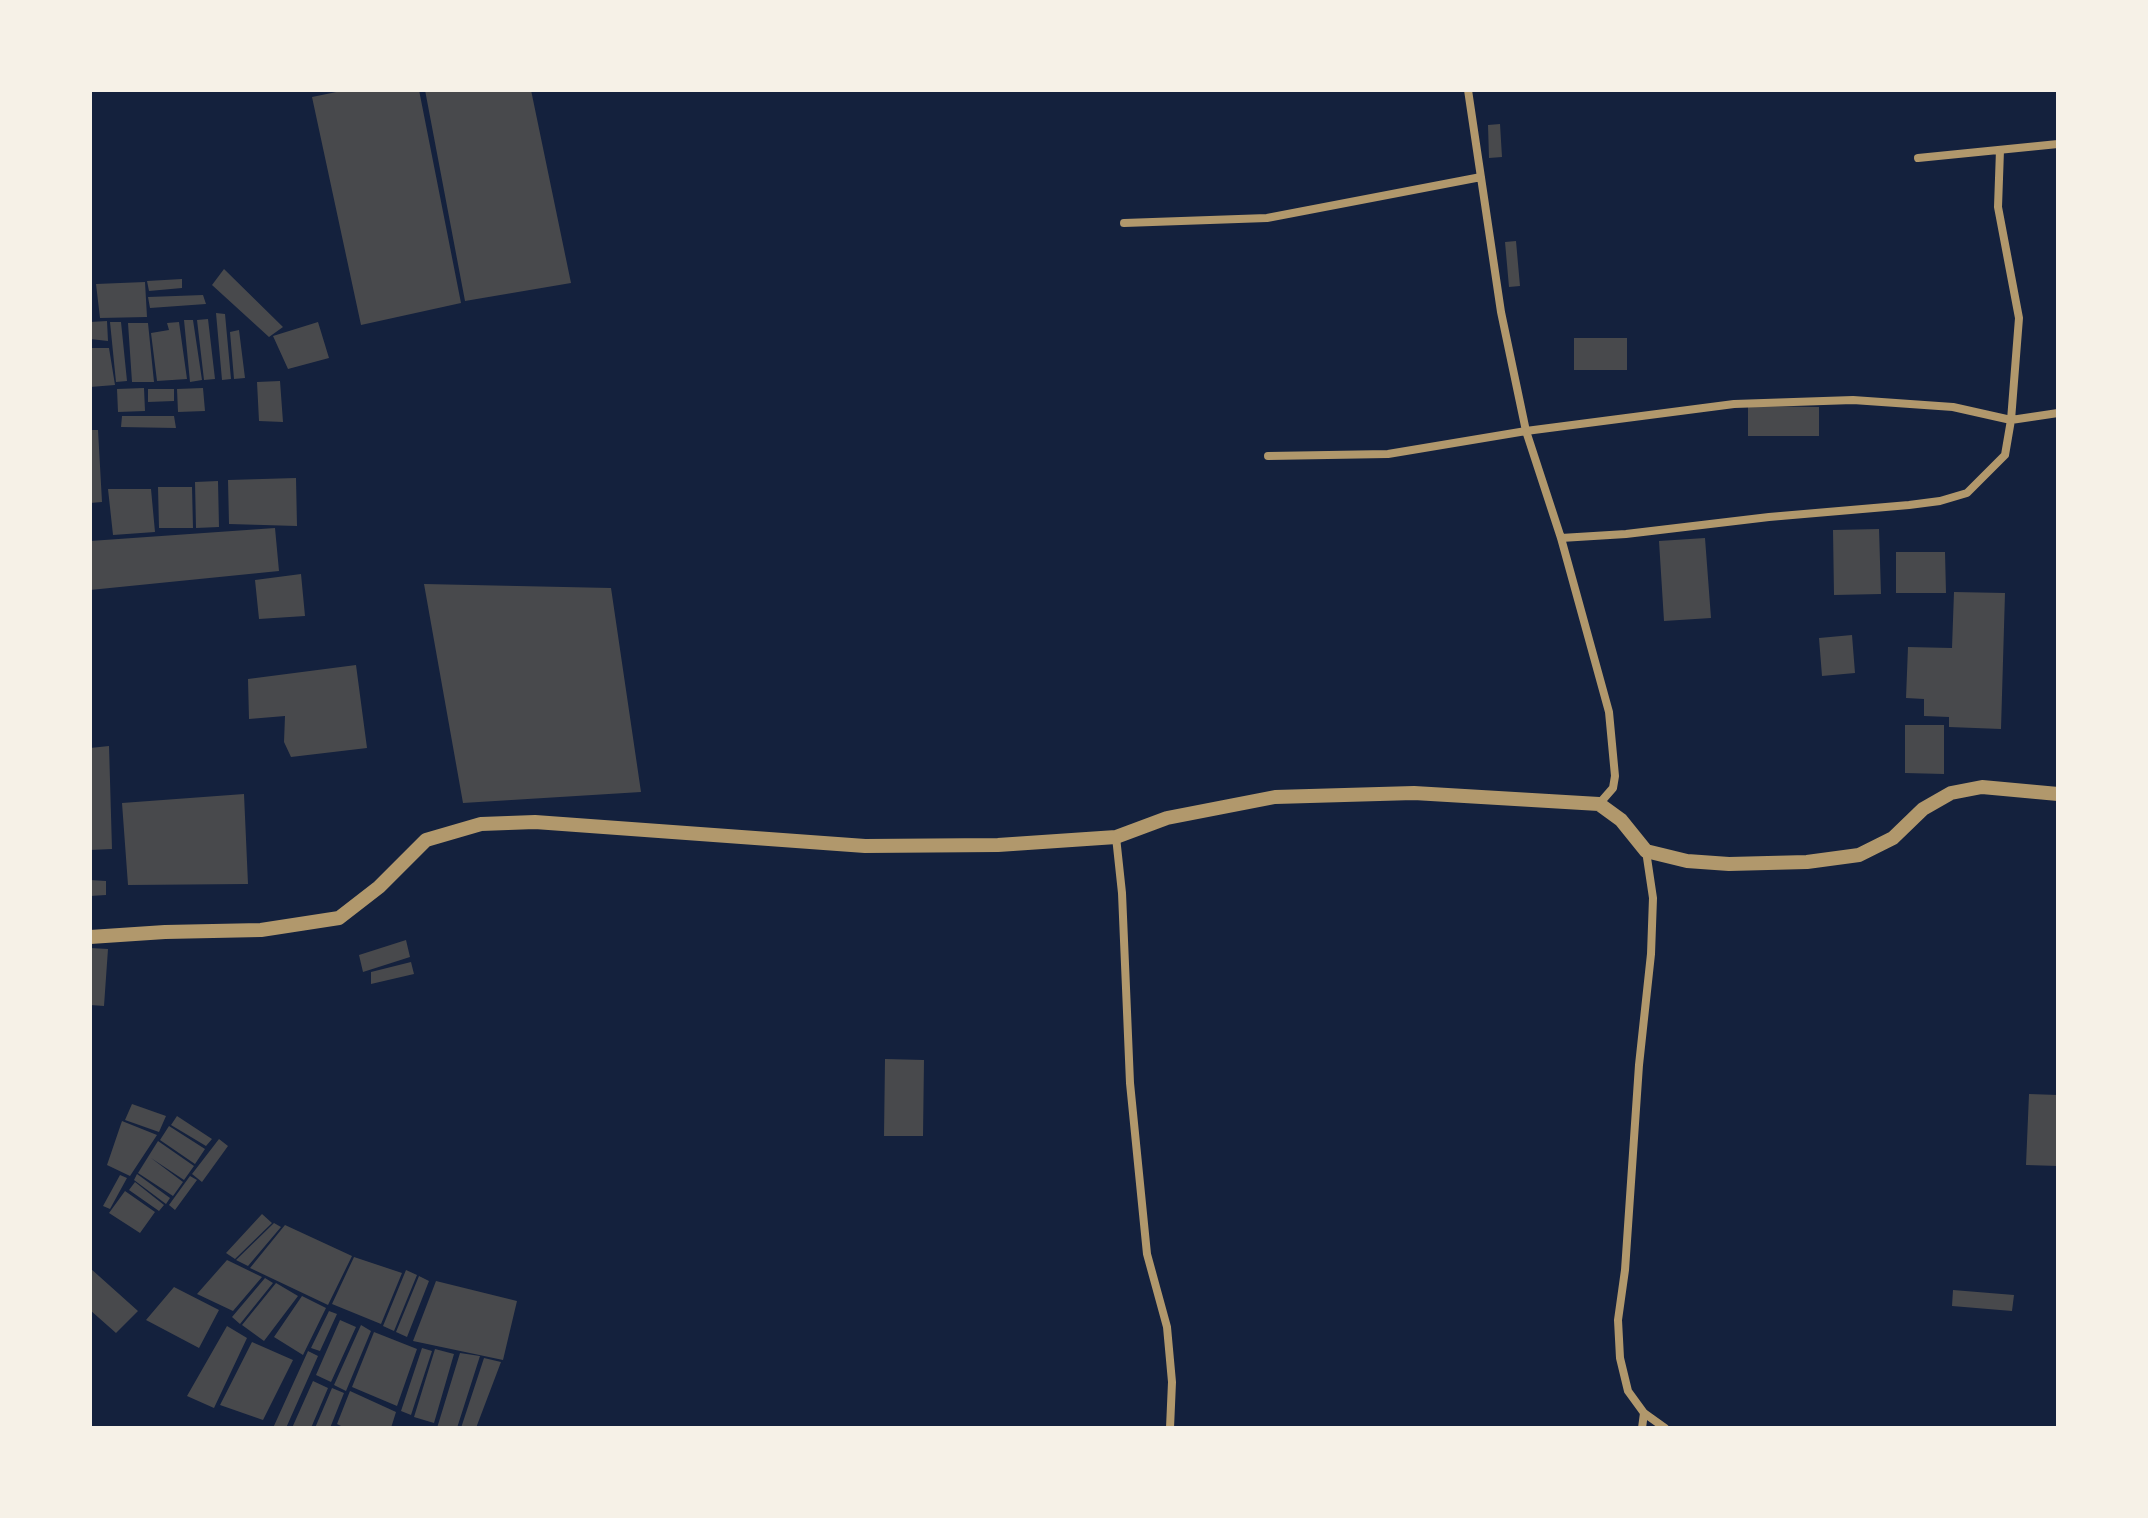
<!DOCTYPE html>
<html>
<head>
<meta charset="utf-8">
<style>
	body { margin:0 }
	#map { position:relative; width:2148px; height:1518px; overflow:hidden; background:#14213d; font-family:Commissioner,sans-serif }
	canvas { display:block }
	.frame { position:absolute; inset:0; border:92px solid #f6f1e7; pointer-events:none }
</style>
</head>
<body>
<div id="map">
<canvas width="2148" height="1518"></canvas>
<div class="frame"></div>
</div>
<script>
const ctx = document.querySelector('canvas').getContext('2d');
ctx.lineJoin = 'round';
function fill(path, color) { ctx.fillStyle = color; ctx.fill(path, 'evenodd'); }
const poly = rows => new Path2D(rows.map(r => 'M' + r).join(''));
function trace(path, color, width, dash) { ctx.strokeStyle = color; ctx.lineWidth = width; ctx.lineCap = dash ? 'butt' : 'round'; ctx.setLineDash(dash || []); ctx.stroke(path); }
const building = poly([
	[346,90,419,90,461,303,361,325,312,97],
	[425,90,531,90,571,283,465,301],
	[1500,124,1502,157,1489,158,1488,125],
	[1516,241,1520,286,1509,287,1505,242],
	[224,269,283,327,269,337,212,285],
	[182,279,182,288,149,291,147,281],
	[145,282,147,317,100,318,96,284],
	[203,295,206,304,150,308,148,297],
	[216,313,225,314,231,379,222,380],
	[208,319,215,379,204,380,197,320],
	[184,320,193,320,202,380,190,382],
	[107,321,108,341,90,339,90,322],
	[110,322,121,322,127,381,116,382],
	[179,322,187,379,157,381,151,333,169,330,167,323],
	[318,322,329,358,288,369,273,336],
	[128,323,148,323,154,382,132,382],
	[239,330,245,378,234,379,230,332],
	[1574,338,1627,338,1627,370,1574,370],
	[90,348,109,348,115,385,90,387],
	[280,381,283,422,259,421,257,382],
	[144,388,145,411,118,412,117,389],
	[203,388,205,411,178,412,177,389],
	[148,389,174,389,174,401,148,402],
	[1748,406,1819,407,1819,436,1748,436],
	[122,416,174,416,176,428,121,427],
	[90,430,98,430,102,502,90,503],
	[296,478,297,526,229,524,228,480],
	[218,481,219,527,196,528,195,482],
	[158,487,192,487,193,528,159,528],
	[108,489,151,489,155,532,113,535],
	[275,528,279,571,90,590,90,541],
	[1879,529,1881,594,1834,595,1833,530],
	[1705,538,1711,618,1664,621,1659,541],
	[1896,552,1945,552,1946,593,1896,593],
	[301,574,305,616,259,619,255,580],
	[424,584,611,588,641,792,463,803],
	[1954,592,2005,593,2001,729,1949,727,1949,717,1924,716,1924,699,1906,698,1908,647,1952,648],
	[1852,635,1855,673,1822,676,1819,638],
	[356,665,367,748,291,757,284,742,285,716,249,719,248,679],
	[1905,725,1944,725,1944,774,1905,773],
	[109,746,112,849,90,850,90,748],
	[244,794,248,884,128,885,122,803],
	[90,880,106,881,106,895,90,896],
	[406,940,410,957,363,972,359,955],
	[90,948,108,949,104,1006,90,1005],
	[411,962,414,974,371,984,371,972],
	[885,1059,924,1060,923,1136,884,1136],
	[2029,1094,2058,1095,2058,1166,2026,1165],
	[132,1104,166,1116,159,1132,125,1120],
	[177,1116,212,1139,206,1146,171,1125],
	[122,1121,157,1135,130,1176,107,1165],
	[169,1126,205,1149,195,1164,160,1140],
	[219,1139,228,1146,202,1182,192,1174],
	[158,1141,194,1166,184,1180,151,1158,183,1182,173,1196,138,1173],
	[137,1174,170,1198,166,1204,134,1180],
	[120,1175,127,1178,110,1209,103,1206],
	[190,1176,197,1180,175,1210,169,1205],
	[135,1182,164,1205,159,1211,129,1190],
	[125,1191,155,1212,140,1233,109,1213],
	[262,1214,272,1223,235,1259,226,1253],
	[274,1223,281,1227,248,1266,236,1260],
	[285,1225,352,1256,328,1305,250,1268],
	[354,1257,402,1273,381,1324,332,1304],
	[227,1260,262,1277,233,1311,197,1294],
	[90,1268,138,1311,116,1333,90,1310],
	[406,1270,417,1275,394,1331,383,1326],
	[419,1276,429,1281,407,1337,396,1332],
	[265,1278,273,1283,240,1324,232,1317],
	[436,1281,517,1301,503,1360,413,1341],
	[276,1283,298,1296,264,1341,242,1325],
	[174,1287,219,1310,199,1348,146,1320],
	[1953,1290,2014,1295,2012,1311,1952,1306],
	[302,1296,326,1308,303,1355,274,1337],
	[329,1311,337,1314,320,1351,311,1348],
	[340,1320,356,1327,331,1382,316,1375],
	[361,1325,371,1331,346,1391,334,1385],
	[227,1326,247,1338,214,1408,187,1396],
	[374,1332,417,1349,397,1406,352,1387],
	[252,1342,293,1360,263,1420,220,1405],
	[422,1348,432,1351,411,1415,401,1411],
	[435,1349,454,1354,434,1423,414,1417],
	[308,1351,318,1356,286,1428,273,1428],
	[460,1353,480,1356,457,1428,437,1428],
	[484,1358,501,1362,476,1428,461,1428],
	[313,1381,328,1388,311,1428,292,1428],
	[332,1388,344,1393,330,1428,315,1428],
	[350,1391,396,1412,391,1428,345,1428,337,1424]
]);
const minor = poly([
	[1468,90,1501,312,1526,431,1561,538,1609,712,1615,776,1613,788,1599,804],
	[1918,158,2058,144],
	[1124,223,1267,218,1481,177],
	[1268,456,1388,454,1526,431,1734,404,1853,400,1953,407,2011,420,2058,413],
	[1561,538,1626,534,1769,517,1909,505,1940,501,1967,493,2005,455,2011,420,2019,318,1998,207,2000,150],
	[1116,837,1122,893,1130,1083,1147,1254,1167,1327,1172,1382,1170,1428],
	[1646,851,1653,898,1651,954,1639,1065,1625,1270,1618,1320,1620,1358,1628,1391,1644,1413,1665,1428],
	[1642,1428,1644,1413]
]);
const tertiary = poly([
	[90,937,165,932,261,930,339,918,379,887,426,840,481,824,535,822,865,846,998,845,1116,837,1167,818,1275,797,1414,793,1599,804,1621,820,1646,851,1687,861,1729,864,1807,862,1859,855,1893,838,1923,809,1951,793,1982,787,2058,794]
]);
fill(building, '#48494c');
trace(minor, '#b1986c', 8);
trace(tertiary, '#b1986c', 14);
</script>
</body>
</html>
